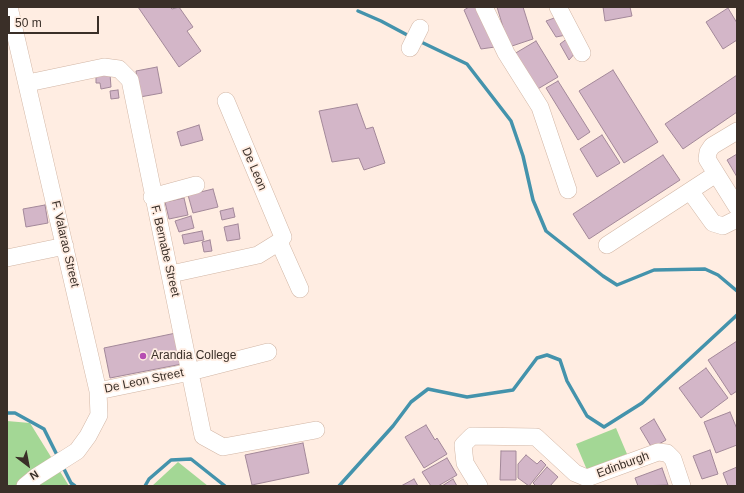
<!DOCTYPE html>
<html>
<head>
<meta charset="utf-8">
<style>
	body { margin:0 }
	#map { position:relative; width:744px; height:493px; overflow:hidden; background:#ffede2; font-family:Arial,sans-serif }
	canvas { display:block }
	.frame { position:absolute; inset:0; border:8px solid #3a2f28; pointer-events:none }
	.north { position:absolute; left:8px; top:445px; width:40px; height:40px; -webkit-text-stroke:3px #ffede2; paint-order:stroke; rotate:148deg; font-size:11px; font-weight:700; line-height:16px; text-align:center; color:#3a2f28 }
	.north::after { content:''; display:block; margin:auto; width:14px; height:18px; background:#3a2f28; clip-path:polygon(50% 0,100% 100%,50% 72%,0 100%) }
	.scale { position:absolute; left:8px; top:16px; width:91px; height:18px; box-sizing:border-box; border:2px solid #3a2f28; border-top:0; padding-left:5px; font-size:12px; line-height:14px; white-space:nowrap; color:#3a2f28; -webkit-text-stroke:3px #ffede2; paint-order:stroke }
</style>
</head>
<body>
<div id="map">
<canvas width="744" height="493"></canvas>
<div class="frame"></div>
<div class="north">N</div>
<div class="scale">50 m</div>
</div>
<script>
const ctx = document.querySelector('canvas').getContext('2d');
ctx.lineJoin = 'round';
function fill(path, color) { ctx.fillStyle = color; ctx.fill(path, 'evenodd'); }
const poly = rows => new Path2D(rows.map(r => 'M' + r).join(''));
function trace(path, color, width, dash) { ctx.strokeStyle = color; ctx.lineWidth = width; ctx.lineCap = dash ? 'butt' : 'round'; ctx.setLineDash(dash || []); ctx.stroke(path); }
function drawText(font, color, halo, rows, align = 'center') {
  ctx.font = font + ' Arial,sans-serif'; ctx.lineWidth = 3.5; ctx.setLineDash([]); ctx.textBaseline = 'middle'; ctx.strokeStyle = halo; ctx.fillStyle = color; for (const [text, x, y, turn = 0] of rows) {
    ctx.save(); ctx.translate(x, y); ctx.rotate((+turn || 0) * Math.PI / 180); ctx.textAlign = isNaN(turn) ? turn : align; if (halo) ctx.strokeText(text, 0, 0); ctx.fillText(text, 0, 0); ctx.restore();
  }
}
const green = poly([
	[7,421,30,423,69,486,7,486],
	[616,428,627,454,587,470,576,444],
	[178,462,208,486,152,486]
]);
const stream = poly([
	[358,11,381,21,411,37],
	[419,41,467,64,484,86,511,121,523,156,533,200,546,231,603,276,617,285,654,270,705,269,718,275,737,291],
	[7,413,15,413,44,429,58,457],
	[63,467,71,483,75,486],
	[145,486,149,479,171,460,191,459,225,486],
	[339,486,393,426,411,402,428,389,467,397,513,390,537,358,547,355,560,360,567,381,587,416,604,427,642,403,737,315]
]);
const building = poly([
	[138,7,170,7,172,9,179,7,193,27,187,31,201,51,179,67,138,7],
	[469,7,478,7,495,47,481,49,464,10,469,7],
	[497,7,523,7,533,39,509,47,497,7],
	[603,7,630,7,632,16,605,21,603,7],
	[728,8,737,23,737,40,723,49,706,22,728,8],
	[557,17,566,35,556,37,546,21,557,17],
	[568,38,576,52,569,60,560,44,568,38],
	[536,41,558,77,536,90,514,54,536,41],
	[157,67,162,93,140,97,136,71,157,67],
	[613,70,658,142,624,163,579,91,613,70],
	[110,74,111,87,101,89,100,83,96,83,96,76,110,74],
	[737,75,737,112,683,149,665,124,737,75],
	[558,81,590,132,578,140,546,88,558,81],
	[118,90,119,98,111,99,110,91,118,90],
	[357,104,366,129,373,127,385,163,364,170,359,158,332,162,319,111,357,104],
	[199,125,203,140,181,146,177,132,199,125],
	[602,135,620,163,597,177,580,149,602,135],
	[737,154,737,177,727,160,737,154],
	[663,155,680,180,589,239,573,214,663,155],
	[213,189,218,207,193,213,188,195,213,189],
	[184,198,188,215,169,219,165,202,184,198],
	[45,205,48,223,26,227,23,209,45,205],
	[233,208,235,217,222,220,220,211,233,208],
	[191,216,194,228,179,232,175,221,191,216],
	[238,224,240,239,227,241,224,227,238,224],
	[202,231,204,240,184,244,182,235,202,231],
	[210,240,212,251,204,252,202,242,210,240],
	[176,333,182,364,110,378,104,348,176,333],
	[737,341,737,391,731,395,708,360,737,341],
	[706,368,728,398,701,418,679,388,706,368],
	[730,412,737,429,737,445,716,453,704,422,730,412],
	[654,419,666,440,652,448,640,428,654,419],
	[426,425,435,440,437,438,447,454,424,468,405,437,426,425],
	[303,443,309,473,252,485,245,455,303,443],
	[710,450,718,474,702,479,693,456,710,450],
	[501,451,516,451,516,480,500,480,501,451],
	[526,455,537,464,541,460,546,465,529,486,518,478,518,464,526,455],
	[447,458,457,475,438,486,431,486,422,472,447,458],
	[547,467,558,477,550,486,536,486,533,483,547,467],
	[737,467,737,486,728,486,723,473,737,467],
	[662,468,668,485,638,486,635,478,662,468],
	[414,479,418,486,401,486,414,479],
	[453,479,457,486,442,486,453,479]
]);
const minor = poly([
	[9,7,98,391,99,415,88,436,77,451,36,477,25,486],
	[484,7,506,53,540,107,568,190],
	[558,7,582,53],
	[410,48,420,28],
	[28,83,104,67,119,69,130,80,203,436,223,447,316,430],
	[737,131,712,146,708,152,707,159,737,207],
	[690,191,713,223,723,226,737,219],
	[152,197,196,185],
	[279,242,300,289],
	[607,245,716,174],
	[7,258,65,246],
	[171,274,258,255,279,242,283,237,226,101],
	[98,391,190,372,268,352],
	[479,486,465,463,463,445,472,436,536,437,575,473,587,478,658,452,667,453,673,459,682,486]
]);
const markers = [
	[143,356,4,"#b64eb2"]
];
const streetNames = [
	["De Leon",254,169,67],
	["F. Valarao Street",65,244,77],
	["F. Bernabe Street",165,251,77],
	["De Leon Street",144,381,-12],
	["Edinburgh",623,465,-20]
];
const poiNames = [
	["Arandia College",151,356]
];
fill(green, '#a3d795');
trace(stream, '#4493ac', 3.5);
fill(building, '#d3b6c8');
trace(building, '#a38899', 1);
trace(minor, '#d2b6a5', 18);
trace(minor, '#fff', 17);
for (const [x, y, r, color] of markers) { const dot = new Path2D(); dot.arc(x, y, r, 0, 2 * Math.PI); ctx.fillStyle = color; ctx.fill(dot); trace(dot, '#ffede2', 1.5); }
drawText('12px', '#3a2f28', '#ffede2', streetNames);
drawText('12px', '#3a2f28', '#ffede2', poiNames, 'left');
</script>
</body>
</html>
